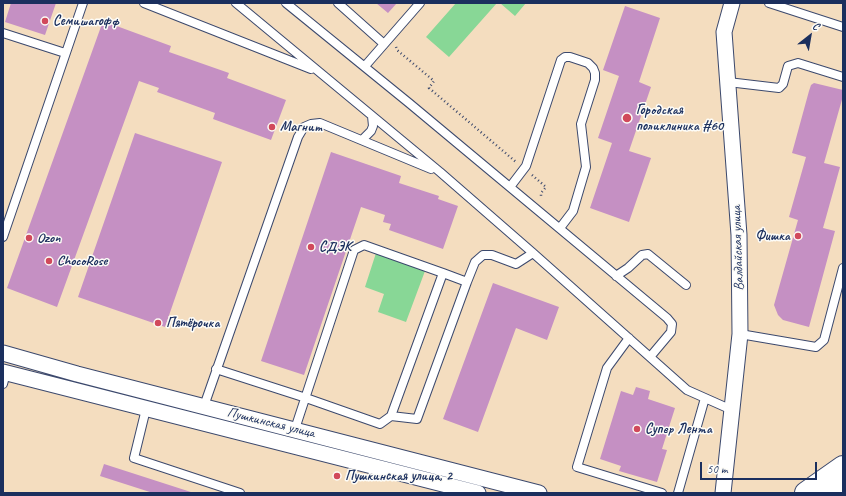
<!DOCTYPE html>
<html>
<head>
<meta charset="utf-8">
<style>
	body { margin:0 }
	#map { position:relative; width:846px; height:496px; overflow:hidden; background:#f4ddbf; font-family:Caveat,sans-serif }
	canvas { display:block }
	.frame { position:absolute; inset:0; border:4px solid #1b2f5e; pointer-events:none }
	.north { position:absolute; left:790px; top:16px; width:40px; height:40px; -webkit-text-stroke:3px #fdfcf7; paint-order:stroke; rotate:31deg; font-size:11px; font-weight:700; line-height:16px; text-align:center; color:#1b2f5e }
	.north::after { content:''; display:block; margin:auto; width:14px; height:18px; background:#1b2f5e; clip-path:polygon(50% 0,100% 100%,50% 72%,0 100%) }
	.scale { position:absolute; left:700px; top:462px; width:117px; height:18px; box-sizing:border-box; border:2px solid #1b2f5e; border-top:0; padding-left:5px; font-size:12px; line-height:14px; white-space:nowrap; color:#1b2f5e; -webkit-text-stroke:3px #fdfcf7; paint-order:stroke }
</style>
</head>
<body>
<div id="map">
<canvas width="846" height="496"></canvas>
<div class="frame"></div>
<div class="north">С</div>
<div class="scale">50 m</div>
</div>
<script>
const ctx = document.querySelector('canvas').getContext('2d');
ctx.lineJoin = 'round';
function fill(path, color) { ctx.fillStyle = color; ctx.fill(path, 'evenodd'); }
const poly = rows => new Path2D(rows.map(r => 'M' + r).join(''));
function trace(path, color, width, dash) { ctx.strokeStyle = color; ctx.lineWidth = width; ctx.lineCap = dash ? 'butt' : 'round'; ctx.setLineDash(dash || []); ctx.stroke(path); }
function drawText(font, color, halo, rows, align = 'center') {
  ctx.font = font + ' Caveat,sans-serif'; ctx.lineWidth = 3; ctx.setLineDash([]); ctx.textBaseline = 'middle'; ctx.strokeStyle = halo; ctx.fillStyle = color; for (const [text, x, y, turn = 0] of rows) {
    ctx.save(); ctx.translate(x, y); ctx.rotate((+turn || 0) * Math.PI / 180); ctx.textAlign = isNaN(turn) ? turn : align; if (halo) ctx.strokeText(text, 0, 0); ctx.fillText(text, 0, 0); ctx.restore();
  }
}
const green = poly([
	[456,3,497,3,449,57,426,37],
	[500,3,526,3,515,16],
	[376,253,425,271,406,322,378,312,384,294,365,287]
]);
const building = poly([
	[11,3,56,3,45,35,5,22],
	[376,3,397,3,388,13],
	[625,6,660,18,639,82,651,87,629,151,651,158,629,222,590,208,612,143,598,138,619,76,603,70],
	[103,21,171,46,169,52,229,73,227,78,286,100,271,140,213,119,215,113,157,92,159,88,139,81,57,307,7,288],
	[814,83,843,90,843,96,824,163,840,167,823,228,835,231,809,327,783,320,778,315,774,305,798,220,789,217,806,157,792,153,809,91,811,85],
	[135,133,222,162,165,327,78,297],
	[331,152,401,176,399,183,439,196,438,199,458,206,443,249,389,230,391,224,383,222,385,215,361,207,304,375,261,361],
	[493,283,559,307,547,340,516,328,478,432,443,419],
	[636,387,650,391,648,399,675,408,662,449,667,450,657,482,619,471,621,466,600,459,621,391,633,395],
	[104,464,194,493,153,493,100,476]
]);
const path = poly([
	[396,47,397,50,434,81,429,88,516,162],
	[532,175,546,187,541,193,541,198]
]);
const lane = poly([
	[144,3,311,69],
	[236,3,440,172,533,253,687,390,732,410],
	[286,3,409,103,667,318,672,324,671,332,650,357],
	[338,3,384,44],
	[769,3,843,27],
	[3,33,65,53],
	[365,66,420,3],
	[728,82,779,88,783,84,788,66,798,63,843,77],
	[362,140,371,131,373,126,372,116],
	[510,187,526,166,561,60,565,57,570,57,588,63,593,68,595,73,595,80,581,124,586,167,573,211,560,228],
	[3,237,83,3],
	[616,276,628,268,642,255,648,254,686,285],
	[740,334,816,347,824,340,843,268],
	[629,338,607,368,577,467,662,493],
	[216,369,306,398,380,424,391,416,443,273,467,282,475,262,483,255,492,255,516,264,533,253],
	[3,384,6,373],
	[204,406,298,137,304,127,311,124,320,123,431,169],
	[146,409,134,458,240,493],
	[391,416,417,419,467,282],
	[295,429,354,250,364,245,443,273],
	[678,493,705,398]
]);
const street = poly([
	[3,353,77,374,539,493],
	[3,372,478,493],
	[723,493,740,334,739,235,724,32,732,3]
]);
const secondary = poly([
	[806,493,843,467],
	[836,493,841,481]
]);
const markers = [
	[45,21,4,"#d1495b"],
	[627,118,5,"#d1495b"],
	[272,127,4,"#d1495b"],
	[798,236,4,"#d1495b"],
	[29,238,4,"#d1495b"],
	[311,247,4,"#d1495b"],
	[49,261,4,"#d1495b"],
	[158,323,4,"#d1495b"],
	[637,429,4,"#d1495b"],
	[337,476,4,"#d1495b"]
];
const poiNames = [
	["Семишагофф",53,21],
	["Городская",636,110],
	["поликлиника #60",636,126],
	["Магнит",280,127],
	["Фишка",790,236,"right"],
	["Ozon",37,238],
	["СДЭК",319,247],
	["ChocoRose",57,261],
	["Пятёрочка",166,323],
	["Супер Лента",645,429],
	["Пушкинская улица, 2",345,476]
];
const streetNames = [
	["Валдайская улица",738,248,-92],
	["Пушкинская улица",271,423,14]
];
fill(green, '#88d796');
fill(building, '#c590c3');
trace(lane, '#3c496d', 10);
trace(street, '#3c496d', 17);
trace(secondary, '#3c496d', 24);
trace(path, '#3c496d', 2.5, [1, 3]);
trace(lane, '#fff', 8);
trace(street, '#fff', 15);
trace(secondary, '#fff', 22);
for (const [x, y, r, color] of markers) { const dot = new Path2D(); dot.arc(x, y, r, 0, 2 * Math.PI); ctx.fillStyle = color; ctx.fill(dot); trace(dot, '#fdfcf7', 1.5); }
drawText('bold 14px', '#1b2f5e', '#fdfcf7', poiNames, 'left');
drawText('14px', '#1b2f5e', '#fdfcf7', streetNames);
</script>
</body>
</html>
